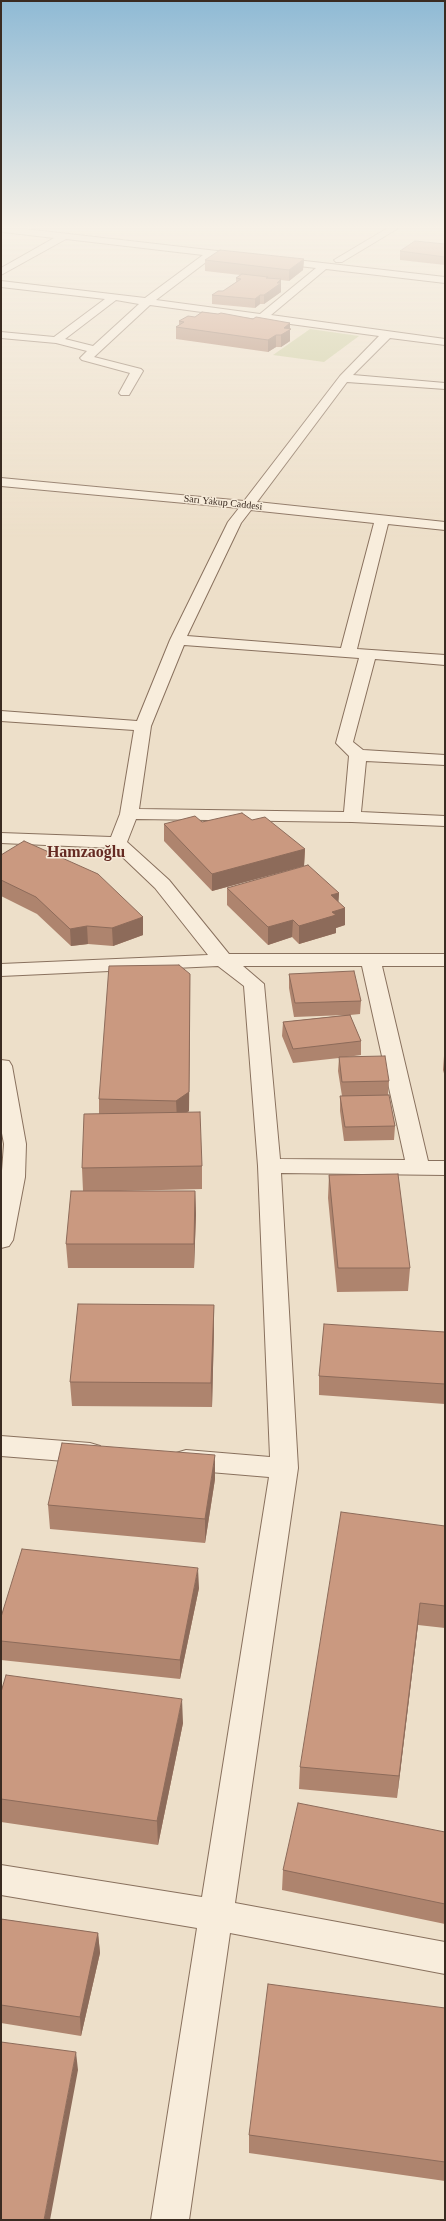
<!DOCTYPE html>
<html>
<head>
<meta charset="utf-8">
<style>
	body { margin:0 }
	#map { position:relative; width:446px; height:2221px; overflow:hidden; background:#eddfc9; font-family:"Times New Roman",serif }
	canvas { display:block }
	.frame { position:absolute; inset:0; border:2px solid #3a2b21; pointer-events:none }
</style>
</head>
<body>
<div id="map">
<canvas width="446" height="2221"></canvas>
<div class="frame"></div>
</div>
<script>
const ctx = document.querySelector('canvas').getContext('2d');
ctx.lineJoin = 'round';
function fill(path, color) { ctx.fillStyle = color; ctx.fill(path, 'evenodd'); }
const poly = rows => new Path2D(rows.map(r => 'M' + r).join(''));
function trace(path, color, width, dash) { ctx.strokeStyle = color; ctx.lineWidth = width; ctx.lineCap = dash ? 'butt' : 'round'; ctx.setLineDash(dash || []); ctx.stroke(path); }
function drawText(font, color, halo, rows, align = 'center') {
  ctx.font = font + ' "Times New Roman",serif'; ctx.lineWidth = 3; ctx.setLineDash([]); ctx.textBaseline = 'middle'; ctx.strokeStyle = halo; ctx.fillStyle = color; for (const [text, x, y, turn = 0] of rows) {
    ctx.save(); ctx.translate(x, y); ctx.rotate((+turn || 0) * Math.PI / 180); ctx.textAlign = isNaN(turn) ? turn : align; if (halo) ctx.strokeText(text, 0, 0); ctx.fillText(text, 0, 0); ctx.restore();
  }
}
const green = poly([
	[310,329,359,336,324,362,273,355]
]);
const minor = poly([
	[1,229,25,229,445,277,445,283,326,269,271,315,445,339,445,345,390,338,353,375,445,383,445,389,347,382,257,502,445,522,445,530,388,524,357,649,445,655,445,665,375,659,353,742,363,750,445,755,445,765,366,761,361,812,445,816,445,826,352,822,136,819,127,842,169,880,229,954,445,954,445,966,382,966,428,1161,445,1161,445,1175,281,1173,298,1468,235,1903,445,1942,445,1974,230,1933,189,2220,151,2220,197,1928,1,1895,1,1865,202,1897,269,1477,186,1470,176,1467,172,1460,176,1453,186,1450,270,1457,258,1166,244,986,218,966,1,976,1,964,208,955,155,888,113,848,1,843,1,833,111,837,120,814,134,730,1,721,1,711,137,721,170,640,228,522,239,508,1,486,1,478,244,501,340,376,379,336,150,305,94,357,141,369,143,371,129,395,121,395,119,393,130,373,82,360,80,358,87,351,56,343,1,338,1,332,54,337,105,299,1,287,1,281,145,298,203,255,66,239,1,275,1,268,54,238,3,232,1,229],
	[214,256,316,268,260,314,156,300,214,256],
	[116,300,139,304,93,346,65,339,116,300],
	[251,510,374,523,341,648,187,636,241,523,251,510],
	[184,645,359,658,336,743,349,756,344,812,139,809,151,726,184,645],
	[243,966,362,966,405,1160,280,1159,264,984,243,966],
	[386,229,397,229,342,262,336,262,334,260,386,229],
	[1,1060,9,1061,12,1066,26,1144,25,1177,13,1240,9,1246,1,1248,1,1184,4,1144,1,1128,1,1060],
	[1,1436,90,1443,100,1446,103,1453,100,1460,90,1463,1,1456,1,1436]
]);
const wall = poly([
	[445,244,445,265,400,260,400,251],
	[304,259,303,270,289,281,281,280,281,292,264,304,260,304,255,308,212,304,212,295,223,291,236,282,236,278,240,275,205,271,205,260],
	[218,314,290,323,290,341,281,347,276,347,268,352,176,339,176,327,179,325,179,321,195,317],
	[252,820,305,849,304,866,212,891,164,841,164,824],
	[1,855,143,917,143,935,113,946,88,944,71,946,37,914,1,896],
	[227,888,339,893,338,902,345,908,345,925,336,928,336,933,299,944,292,937,268,945,227,905],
	[190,974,189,1111,187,1112,202,1166,202,1189,121,1191,195,1191,196,1214,194,1268,68,1268,66,1244,83,1191,82,1168,99,1114,99,1099],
	[289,974,361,1001,360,1014,350,1015,361,1041,361,1055,347,1057,389,1081,388,1095,395,1126,394,1140,344,1141,340,1111,340,1096,342,1096,338,1071,339,1058,293,1063,282,1036,283,1022,346,1015,294,1017,289,988],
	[444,1056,445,1056,445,1077,443,1070],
	[329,1175,410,1268,408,1291,337,1292,328,1198],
	[214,1305,214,1329,212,1407,72,1406,70,1382],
	[445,1332,445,1404,319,1395,319,1376],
	[215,1479,205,1543,50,1529,48,1505],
	[445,1526,445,1628,418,1625,397,1798,299,1789,300,1767],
	[199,1588,180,1679,1,1660,1,1617],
	[1,1692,183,1723,158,1845,1,1822],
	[445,1832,445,1924,282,1890,283,1870],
	[1,1919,98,1933,100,1953,81,2036,1,2023],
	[445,2008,445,2181,249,2153,249,2135]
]);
const shadedWall = poly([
	[304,259,303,270,289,281,289,270],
	[281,279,281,292,264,304,264,295,277,283],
	[260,295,260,304,255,308,255,299],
	[290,323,290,341,281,347,281,335,284,328],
	[276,335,276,347,268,352,268,340],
	[305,849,304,866,212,891,212,874],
	[339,893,338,910,331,895],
	[345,908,345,925,336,928,336,933,299,944,299,926,332,912],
	[143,917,143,935,113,946,112,928],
	[293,920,292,937,268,945,268,927],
	[87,926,88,944,71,946,70,929],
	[190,974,189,1111,177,1119,176,1101],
	[195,1191,196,1214,194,1268,194,1244],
	[214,1305,214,1329,212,1407,211,1383],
	[215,1455,215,1479,205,1543,205,1519],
	[198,1568,199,1588,180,1679,180,1660],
	[420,1603,418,1625,397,1798,399,1776],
	[182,1699,183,1723,158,1845,157,1821],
	[98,1933,100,1953,81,2036,80,2017],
	[76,2052,78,2070,50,2220,44,2220]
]);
const building = poly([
	[415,241,445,244,445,257,400,251,415,241],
	[220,250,304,259,289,270,205,260,220,250],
	[242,274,268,277,266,278,281,279,277,283,281,283,264,295,260,295,255,299,212,295,218,291,223,291,241,279,236,278,242,274],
	[202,312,218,314,221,313,253,319,256,317,290,323,284,328,291,329,281,335,276,335,268,340,176,327,184,322,179,321,188,316,195,317,202,312],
	[242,813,252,820,265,817,305,849,212,874,164,824,195,816,202,822,242,813],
	[24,841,98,874,143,917,112,928,87,926,70,929,36,897,1,880,1,855,24,841],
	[308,865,339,893,331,895,345,908,332,912,336,915,299,926,293,920,268,927,227,888,308,865],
	[179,965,190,974,189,1092,176,1101,99,1099,109,966,179,965],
	[354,971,361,1001,295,1003,289,974,354,971],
	[350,1015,361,1041,293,1049,283,1022,350,1015],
	[385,1056,389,1081,342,1082,339,1057,385,1056],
	[389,1095,395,1126,345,1127,340,1096,389,1095],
	[200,1112,202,1166,82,1168,84,1114,200,1112],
	[398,1174,410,1268,338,1268,329,1175,398,1174],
	[71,1191,195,1191,194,1244,66,1244,71,1191],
	[78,1304,214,1305,211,1383,70,1382,78,1304],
	[324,1324,445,1332,445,1384,319,1376,324,1324],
	[62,1443,215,1455,205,1519,48,1505,62,1443],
	[341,1512,445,1526,445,1606,420,1603,399,1776,300,1767,341,1512],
	[22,1549,198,1568,180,1660,1,1641,1,1617,22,1549],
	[6,1675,182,1699,157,1821,1,1799,1,1692,6,1675],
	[298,1803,445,1832,445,1904,283,1870,298,1803],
	[1,1919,98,1933,80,2017,1,2005,1,1919],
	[268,1984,445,2008,445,2162,249,2135,268,1984],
	[1,2042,76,2052,44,2220,1,2220,1,2042]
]);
const farStreetnames = [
	["Sarı Yakup Caddesi",223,503,6]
];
const districtNames = [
	["Hamzaoğlu",86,853]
];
fill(green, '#cacb9c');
trace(minor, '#89715e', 2);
fill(minor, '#f8eddc');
fill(wall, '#ae846e');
fill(shadedWall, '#8d6b5a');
fill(building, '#ca9980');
trace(building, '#8d6b5a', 1);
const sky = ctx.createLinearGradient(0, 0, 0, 540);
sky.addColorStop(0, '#8fbad5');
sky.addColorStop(0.42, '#f7f1e7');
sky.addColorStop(1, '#f7f1e700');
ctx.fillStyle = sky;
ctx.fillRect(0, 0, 446, 540);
drawText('10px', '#3a2b21', '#f5ead8', farStreetnames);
drawText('bold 16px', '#652a22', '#f5ead8', districtNames);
</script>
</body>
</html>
